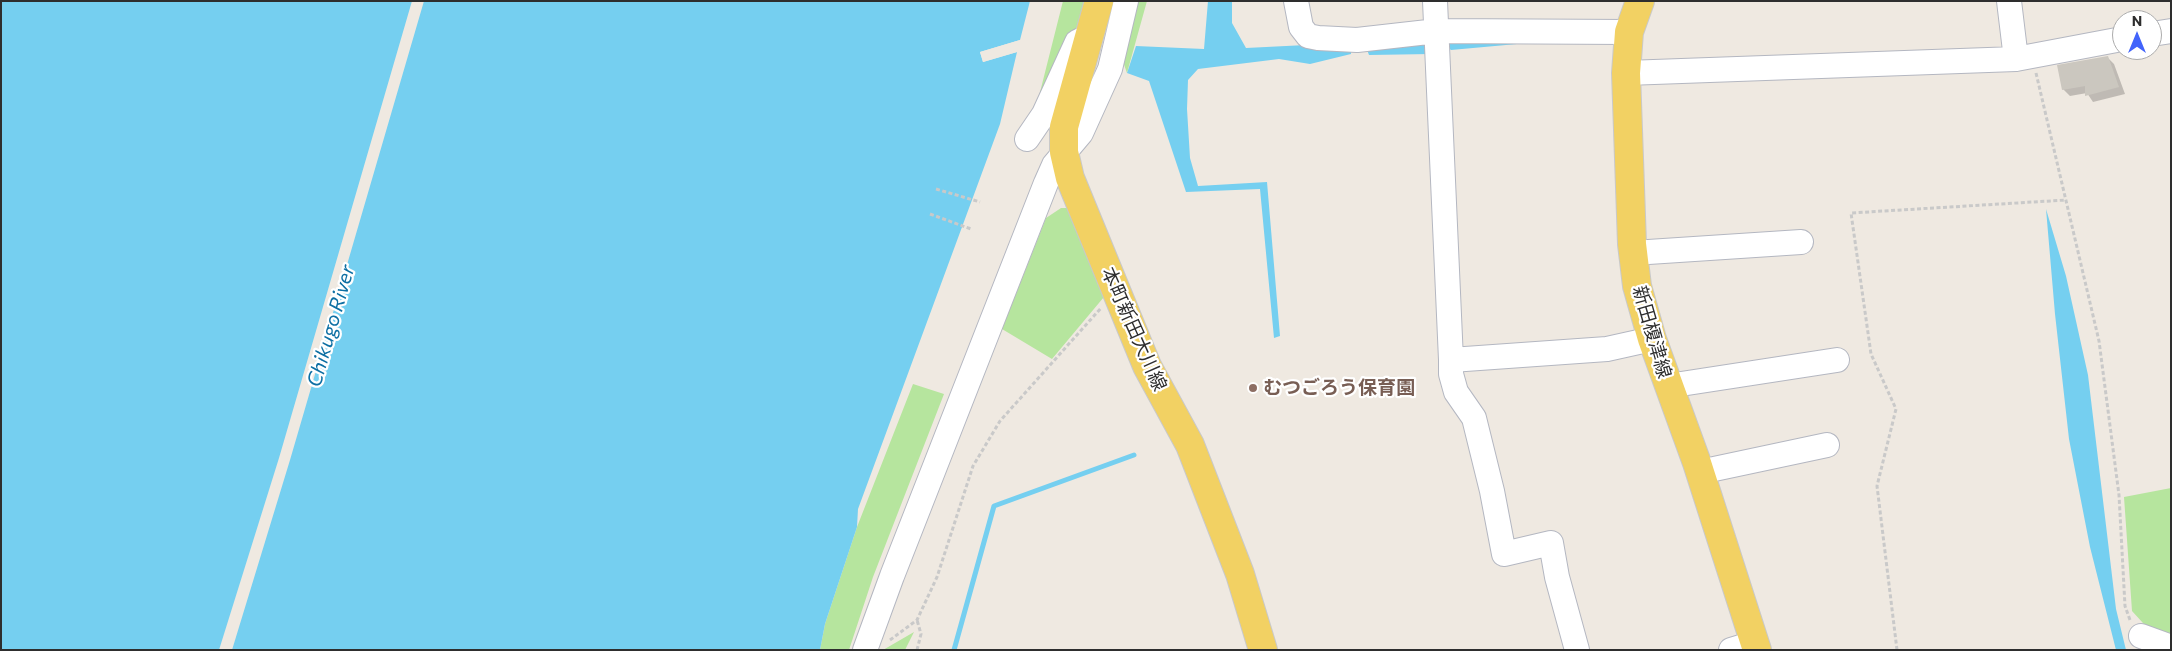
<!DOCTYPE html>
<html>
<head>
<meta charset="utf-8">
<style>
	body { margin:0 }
	#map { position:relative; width:2172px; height:651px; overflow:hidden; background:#efe9e1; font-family:Commissioner,sans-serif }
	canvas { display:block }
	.frame { position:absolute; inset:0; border:2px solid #2e2e2e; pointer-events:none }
	.north { position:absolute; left:2112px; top:10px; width:50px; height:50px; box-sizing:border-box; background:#fff; border:1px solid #ababab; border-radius:50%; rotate:0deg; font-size:14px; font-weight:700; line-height:20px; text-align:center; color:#2e2e2e }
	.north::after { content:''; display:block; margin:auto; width:18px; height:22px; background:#4264fb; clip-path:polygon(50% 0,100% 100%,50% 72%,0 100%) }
</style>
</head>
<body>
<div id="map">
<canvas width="2172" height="651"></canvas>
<div class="frame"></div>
<div class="north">N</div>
</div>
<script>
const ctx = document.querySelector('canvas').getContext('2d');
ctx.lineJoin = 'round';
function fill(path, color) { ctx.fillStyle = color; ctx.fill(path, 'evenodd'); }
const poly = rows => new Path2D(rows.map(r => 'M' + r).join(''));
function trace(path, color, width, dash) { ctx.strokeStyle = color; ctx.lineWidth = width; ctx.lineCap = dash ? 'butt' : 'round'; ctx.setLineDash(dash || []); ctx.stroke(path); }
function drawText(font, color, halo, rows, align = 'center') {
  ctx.font = font + ' Commissioner,"Noto Sans JP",sans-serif'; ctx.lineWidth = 4.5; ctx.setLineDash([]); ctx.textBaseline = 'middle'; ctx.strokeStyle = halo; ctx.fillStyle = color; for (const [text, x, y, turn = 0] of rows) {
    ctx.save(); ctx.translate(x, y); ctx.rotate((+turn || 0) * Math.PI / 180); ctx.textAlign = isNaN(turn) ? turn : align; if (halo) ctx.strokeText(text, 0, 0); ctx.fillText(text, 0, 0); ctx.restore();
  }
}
const green = poly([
	[1063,1,1087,1,1084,15,1034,116],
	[1132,1,1147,1,1127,73,1120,53],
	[1061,208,1071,208,1109,291,1052,359,1002,329,1046,218],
	[913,384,944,394,873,577,849,650,820,650,825,624,857,527],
	[2171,488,2171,639,2153,634,2132,611,2124,497],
	[914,632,905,650,883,650]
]);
const water = poly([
	[1,1,1030,1,1020,40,980,52,983,62,1017,52,1000,124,858,509,857,527,825,624,820,650,1,650],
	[1208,1,1232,1,1232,23,1246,48,1326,44,1351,48,1351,54,1310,64,1279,59,1198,69,1188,80,1187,109,1190,158,1198,186,1267,182,1280,336,1274,338,1260,189,1186,192,1149,81,1127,73,1136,46,1204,49],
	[1450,34,1539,42,1451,50,1445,45],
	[1431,37,1431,54,1369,55,1365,44],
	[2046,209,2066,276,2088,375,2116,609,2126,650,2116,650,2090,547,2069,439,2055,314]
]);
const pier = poly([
	[412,1,424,1,290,460,232,650,219,650,279,458],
	[1020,40,1020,42,983,53,985,59,1018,50,1017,52,983,62,980,52]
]);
const shadow = poly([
	[2107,57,2114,64,2125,94,2093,102,2087,93,2070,96,2063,89]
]);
const stream = poly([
	[954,650,994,506,1134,455]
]);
const building = poly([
	[2108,56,2119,87,2085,96,2085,86,2062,90,2057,65]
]);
const path = poly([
	[2036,73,2099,341,2119,495,2125,606,2130,620],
	[936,189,980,202],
	[930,214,971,229],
	[890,640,917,620,937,577,973,466,1000,421,1101,308],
	[917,650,921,634,917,620],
	[1897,650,1877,486,1896,409,1871,354,1851,213,2066,200]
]);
const minor = poly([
	[1296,1,1301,27,1308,36,1318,38,1357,40,1437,31,1629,32],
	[1435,1,1451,360,1607,349,1652,339],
	[2009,1,2016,59],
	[2152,34,2171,31],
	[1626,73,2016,59,2122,39],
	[1027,139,1044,114,1077,42,1087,37],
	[1633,253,1801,242],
	[1451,360,1451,374,1456,392,1474,418,1492,491,1504,554,1551,543,1557,577,1577,650],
	[1668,386,1837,360],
	[1700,472,1827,445],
	[2141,636,2171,647],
	[865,650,892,576,1046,183,1054,165,1081,133,1110,69,1126,1],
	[1731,650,1754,643]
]);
const major = poly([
	[1099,1,1064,127,1064,152,1070,178,1147,366,1190,445,1240,574,1263,650],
	[1640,1,1629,32,1626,73,1632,244,1637,286,1652,339,1697,463,1757,650]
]);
const markers = [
	[1253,388,5,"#8d6e63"]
];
const streetNames = [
	["本町新田大川線",1134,329,66],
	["新田榎津線",1652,332,74]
];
const educationNames = [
	["むつごろう保育園",1263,388]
];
const waterNames = [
	["Chikugo River",331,326,-74]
];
fill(green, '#b6e59e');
fill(water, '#75cff0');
fill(pier, '#efe9e1');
fill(shadow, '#0003');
trace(stream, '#75cff0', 5);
fill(building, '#cbc7bf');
trace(minor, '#b4b7c1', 26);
trace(major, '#c9c9c9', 30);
trace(path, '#c9c9c9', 3, [4, 2.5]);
trace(minor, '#fff', 24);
trace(major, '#f2d163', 28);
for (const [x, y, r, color] of markers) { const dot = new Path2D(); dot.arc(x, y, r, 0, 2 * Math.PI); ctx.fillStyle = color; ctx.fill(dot); trace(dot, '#fff', 2); }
drawText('19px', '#2e2e2e', '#fff', streetNames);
drawText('bold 19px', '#785e54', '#fff', educationNames, 'left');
drawText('italic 20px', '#0d6fa3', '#fff', waterNames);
</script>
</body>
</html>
